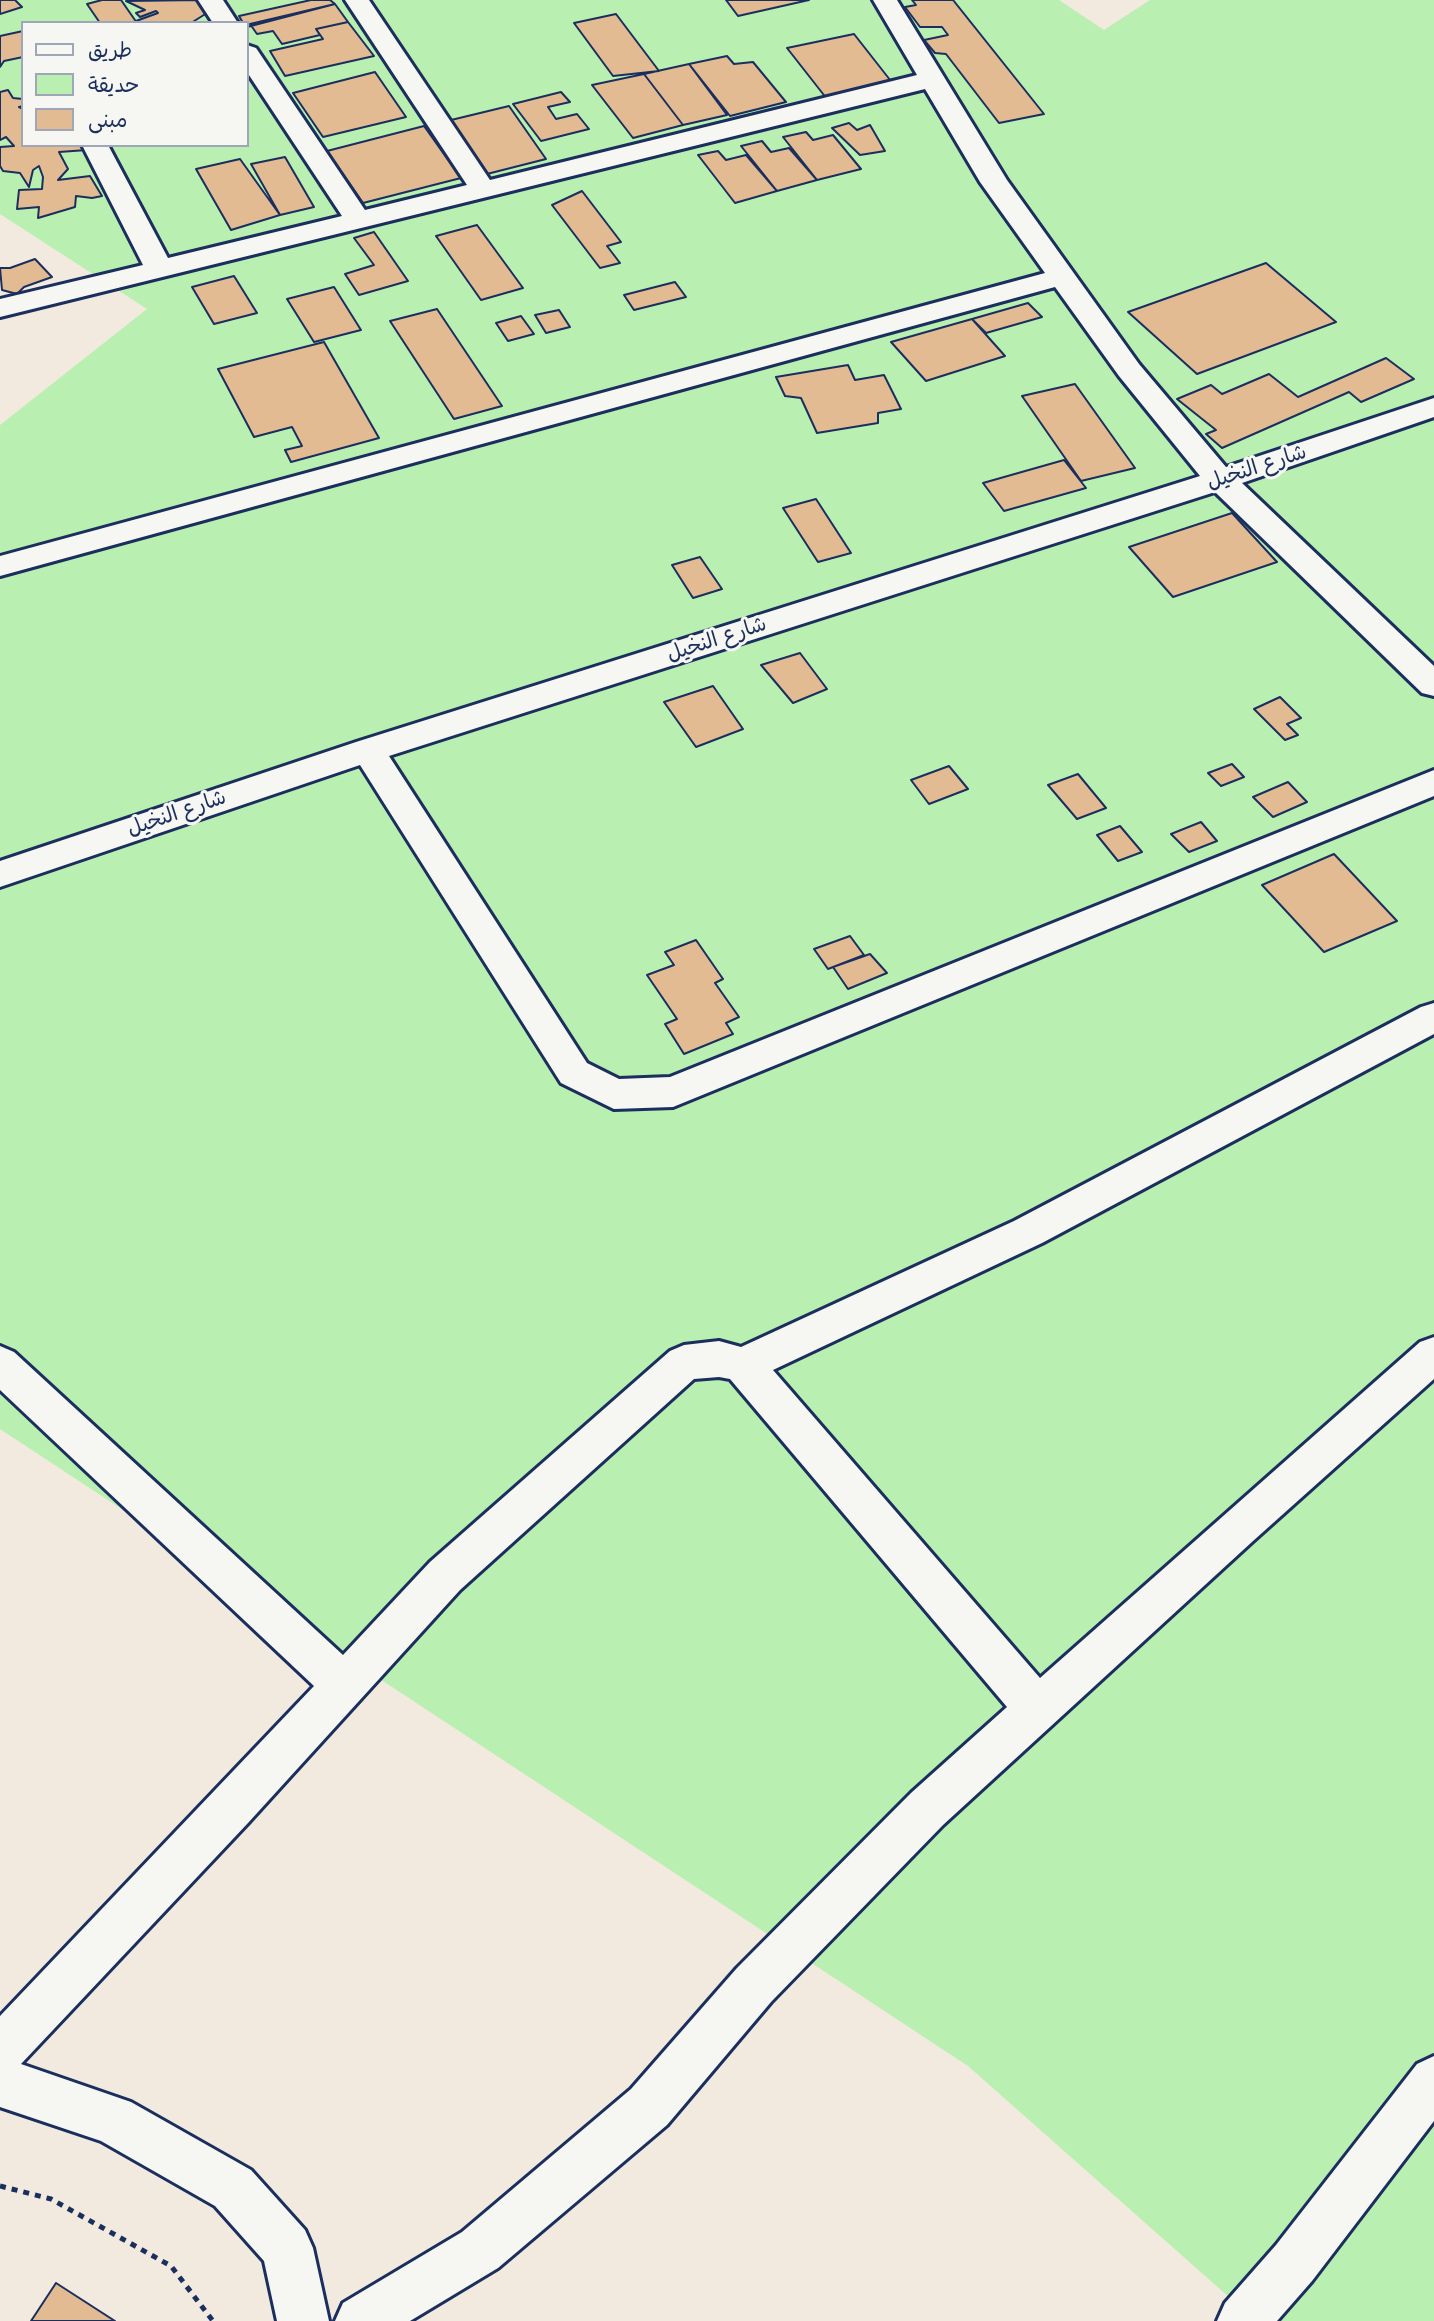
<!DOCTYPE html>
<html>
<head>
<meta charset="utf-8">
<style>
	body { margin:0 }
	#map { position:relative; width:1434px; height:2321px; overflow:hidden; background:#f2eadf; font-family:Sriracha,"Playpen Sans Arabic",sans-serif }
	canvas { display:block }
	.legend { position:absolute; left:21px; top:21px; width:228px; height:126px; box-sizing:border-box; background:#f6f6f2; border:2px solid #9ea6b7; margin:0; padding:9px 12px; list-style:none; font-size:21px; color:#1b2f5e }
	.legend li { display:flex; align-items:center; gap:14px; height:35px }
	.legend b { width:35px; border:2px solid #9ea6b7 }
</style>
</head>
<body>
<div id="map">
<canvas width="1434" height="2321"></canvas>
<ul class="legend">
<li><b style="height:9px;background:#f6f6f2"></b>طريق</li>
<li><b style="height:19px;background:#b9efb1"></b>حديقة</li>
<li><b style="height:19px;background:#e3bb93"></b>مبنى</li>
</ul>
</div>
<script>
const ctx = document.querySelector('canvas').getContext('2d');
ctx.lineJoin = 'round';
function fill(path, color) { ctx.fillStyle = color; ctx.fill(path, 'evenodd'); }
const poly = rows => new Path2D(rows.map(r => 'M' + r).join(''));
function trace(path, color, width, dash) { ctx.strokeStyle = color; ctx.lineWidth = width; ctx.lineCap = dash ? 'butt' : 'round'; ctx.setLineDash(dash || []); ctx.stroke(path); }
function drawText(font, color, halo, rows, align = 'center') {
  ctx.font = font + ' Sriracha,"Playpen Sans Arabic",sans-serif'; ctx.lineWidth = 6; ctx.setLineDash([]); ctx.textBaseline = 'middle'; ctx.strokeStyle = halo; ctx.fillStyle = color; for (const [text, x, y, turn = 0] of rows) {
    ctx.save(); ctx.translate(x, y); ctx.rotate((+turn || 0) * Math.PI / 180); ctx.textAlign = isNaN(turn) ? turn : align; if (halo) ctx.strokeText(text, 0, 0); ctx.fillText(text, 0, 0); ctx.restore();
  }
}
const green = poly([
	[0,0,1059,0,1104,30,1150,0,1434,0,1434,2321,1256,2321,968,2066,0,1429,0,425,147,309,0,214],
	[23,23,247,23,247,145,23,145]
]);
const building = poly([
	[0,0,15,0,22,7,0,14,0,0],
	[102,0,121,0,137,23,100,23,87,4,102,0],
	[201,0,207,13,191,23,139,23,136,21,158,13,156,11,140,17,136,13,145,10,126,1,201,0],
	[311,0,330,0,335,4,247,27,247,23,243,23,239,16,311,0],
	[726,0,809,0,738,16,726,0],
	[912,0,953,0,1044,114,999,123,946,54,935,53,924,40,948,35,942,27,920,27,905,7,916,5,912,0],
	[335,4,348,22,316,29,320,35,282,44,273,31,257,34,250,24,335,4],
	[616,14,659,71,613,76,574,23,616,14],
	[348,22,374,56,285,76,270,51,323,39,316,29,348,22],
	[23,31,23,57,4,61,0,67,0,36,23,31],
	[854,34,894,85,827,99,787,48,854,34],
	[727,56,734,64,753,62,786,102,730,116,689,64,727,56],
	[689,64,727,115,683,125,644,74,689,64],
	[375,72,406,117,323,137,293,93,375,72],
	[644,74,683,125,633,138,592,85,644,74],
	[8,90,13,98,23,99,23,106,19,107,23,109,23,145,84,145,87,150,59,152,68,169,58,180,90,176,102,196,92,198,76,196,75,207,38,218,39,207,17,209,19,190,42,189,43,177,39,166,33,170,29,187,20,173,3,171,0,166,0,147,14,146,6,137,0,140,0,92,8,90],
	[561,92,570,102,548,107,556,119,577,114,589,129,541,141,513,104,561,92],
	[509,106,546,159,483,175,447,121,509,106],
	[849,123,857,130,870,125,885,151,860,155,832,128,849,123],
	[424,126,461,178,363,203,327,151,424,126],
	[806,132,813,140,833,135,861,169,817,180,783,137,806,132],
	[762,141,771,152,789,148,817,180,777,191,741,146,762,141],
	[718,151,726,160,746,155,777,191,735,203,698,155,718,151],
	[285,157,314,207,280,215,251,164,285,157],
	[240,159,280,215,231,230,196,169,240,159],
	[582,191,621,242,607,246,620,263,600,268,552,205,582,191],
	[477,225,523,288,481,300,436,236,477,225],
	[374,232,408,281,359,295,345,274,374,265,354,238,374,232],
	[35,259,52,277,24,287,17,294,2,290,0,268,10,268,35,259],
	[1266,263,1336,322,1197,374,1128,312,1266,263],
	[234,276,257,313,214,324,192,287,234,276],
	[675,282,686,297,634,310,624,295,675,282],
	[334,287,361,330,314,342,287,299,334,287],
	[1028,303,1042,317,986,333,972,319,1028,303],
	[437,309,502,406,454,419,390,321,437,309],
	[559,310,570,327,546,333,535,315,559,310],
	[521,316,534,334,508,341,496,323,521,316],
	[972,319,1005,356,926,381,891,342,972,319],
	[324,342,379,438,291,462,285,450,302,446,292,427,254,437,218,369,324,342],
	[1386,358,1414,379,1361,402,1349,392,1222,448,1206,434,1216,430,1177,399,1211,385,1222,394,1269,374,1298,397,1386,358],
	[848,365,855,380,884,375,901,409,878,413,878,423,817,433,801,398,785,396,776,377,848,365],
	[1075,384,1135,468,1081,481,1022,396,1075,384],
	[1064,460,1086,488,1004,511,983,483,1064,460],
	[816,499,851,553,818,562,783,508,816,499],
	[1232,513,1277,562,1173,597,1129,547,1232,513],
	[700,557,722,589,693,598,672,565,700,557],
	[800,653,827,689,793,703,761,665,800,653],
	[713,686,743,729,696,747,664,702,713,686],
	[1280,697,1301,718,1287,724,1298,735,1285,740,1254,709,1280,697],
	[1232,764,1244,777,1221,786,1208,773,1232,764],
	[949,766,968,789,929,804,911,780,949,766],
	[1078,774,1106,808,1077,819,1048,785,1078,774],
	[1288,782,1307,802,1273,817,1253,797,1288,782],
	[1201,822,1217,841,1189,852,1171,834,1201,822],
	[1120,826,1142,852,1118,861,1097,835,1120,826],
	[1334,854,1397,921,1324,952,1262,885,1334,854],
	[850,936,864,955,828,969,814,949,850,936],
	[696,940,723,979,715,983,739,1017,726,1023,733,1034,684,1054,665,1024,677,1019,647,975,674,965,665,952,696,940],
	[870,954,887,973,848,989,833,967,870,954],
	[56,2283,115,2321,31,2321,56,2283]
]);
const path = poly([
	[0,2186,51,2199,171,2266,213,2321]
]);
const minor = poly([
	[198,0,223,0,238,23,213,23,198,0],
	[345,0,369,0,490,180,917,75,873,0,897,0,1007,180,1139,364,1226,467,1434,398,1434,417,1242,483,1434,666,1434,696,1422,693,1215,492,389,756,587,1063,619,1079,670,1077,1434,770,1434,796,673,1107,614,1109,561,1083,360,765,0,887,0,861,356,742,1200,476,1119,376,1055,287,0,576,0,556,1045,273,980,182,925,89,0,317,0,299,143,265,82,145,108,145,168,258,342,216,247,72,247,45,256,48,365,210,467,185,345,0],
	[1434,1003,1434,1034,1042,1243,773,1370,1040,1678,1420,1342,1434,1337,1434,1379,1253,1541,943,1825,771,2002,667,2125,498,2268,410,2321,335,2321,343,2303,462,2232,631,2089,737,1968,911,1793,1007,1707,730,1379,719,1377,694,1379,460,1590,248,1823,21,2064,131,2102,251,2170,305,2230,313,2248,329,2321,277,2321,264,2261,215,2206,101,2141,0,2107,0,2016,314,1686,0,1390,0,1346,14,1352,343,1655,430,1562,670,1351,684,1345,719,1341,741,1347,1014,1221,1421,1007,1434,1003],
	[1434,2056,1434,2121,1312,2281,1277,2321,1217,2321,1225,2303,1276,2245,1417,2064,1434,2056]
]);
const streetNames = [
	["شارع النخيل",1257,468,-18],
	["شارع النخيل",717,640,-18],
	["شارع النخيل",177,814,-19]
];
fill(green, '#b9efb1');
fill(building, '#e3bb93');
trace(building, '#1b2f5e', 2);
trace(minor, '#1b2f5e', 6);
trace(path, '#1b2f5e', 5, [6, 6]);
fill(minor, '#f6f6f2');
drawText('21px', '#1b2f5e', '#f6f6f2', streetNames);
</script>
</body>
</html>
